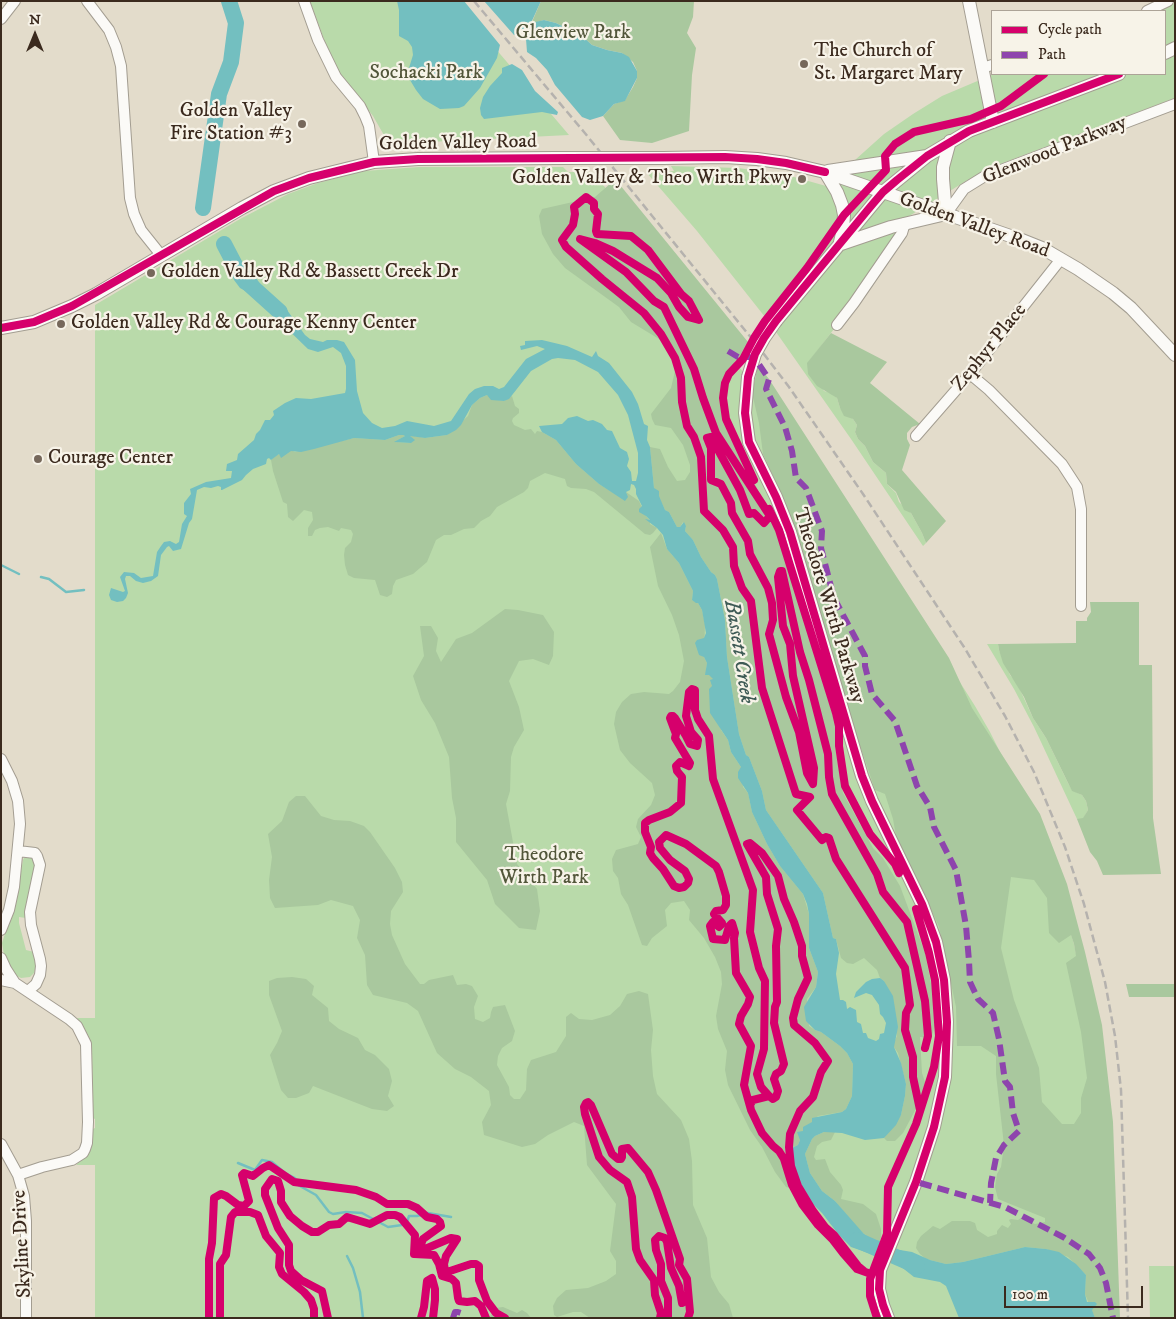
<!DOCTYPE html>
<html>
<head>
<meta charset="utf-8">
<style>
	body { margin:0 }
	#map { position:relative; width:1176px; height:1319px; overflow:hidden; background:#e3dccb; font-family:"IM FELL DW Pica",serif }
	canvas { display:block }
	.frame { position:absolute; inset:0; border:2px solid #3b2a1e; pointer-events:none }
	.legend { position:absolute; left:991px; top:10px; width:175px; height:65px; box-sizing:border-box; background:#f7f3e8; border:1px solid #aca397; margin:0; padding:6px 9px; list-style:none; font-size:15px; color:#3b2a1e }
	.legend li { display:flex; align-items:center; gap:10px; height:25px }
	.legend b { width:25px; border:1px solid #aca397 }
	.north { position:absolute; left:10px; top:10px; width:50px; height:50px; -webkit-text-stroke:4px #f7f3e8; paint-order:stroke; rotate:0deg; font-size:14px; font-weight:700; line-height:20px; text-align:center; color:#3b2a1e }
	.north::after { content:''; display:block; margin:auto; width:18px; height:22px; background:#3b2a1e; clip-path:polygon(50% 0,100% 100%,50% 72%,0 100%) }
	.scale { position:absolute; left:1004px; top:1286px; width:139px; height:22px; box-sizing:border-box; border:2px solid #3b2a1e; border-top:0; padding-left:6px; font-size:15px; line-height:18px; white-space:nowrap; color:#3b2a1e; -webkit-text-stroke:4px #f7f3e8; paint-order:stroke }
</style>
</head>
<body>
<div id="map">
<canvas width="1176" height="1319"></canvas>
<div class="frame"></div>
<ul class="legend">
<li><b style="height:6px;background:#d6006c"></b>Cycle path</li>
<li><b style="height:6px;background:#8e44ad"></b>Path</li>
</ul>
<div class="north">N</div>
<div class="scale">100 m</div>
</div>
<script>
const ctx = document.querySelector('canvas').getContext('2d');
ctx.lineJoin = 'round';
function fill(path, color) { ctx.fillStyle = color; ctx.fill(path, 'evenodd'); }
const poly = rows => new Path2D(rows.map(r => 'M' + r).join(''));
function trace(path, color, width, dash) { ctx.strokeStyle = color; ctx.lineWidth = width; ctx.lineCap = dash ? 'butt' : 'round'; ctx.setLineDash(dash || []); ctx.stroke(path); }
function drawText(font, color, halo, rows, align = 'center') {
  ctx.font = font + ' "IM FELL DW Pica",serif'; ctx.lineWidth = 4.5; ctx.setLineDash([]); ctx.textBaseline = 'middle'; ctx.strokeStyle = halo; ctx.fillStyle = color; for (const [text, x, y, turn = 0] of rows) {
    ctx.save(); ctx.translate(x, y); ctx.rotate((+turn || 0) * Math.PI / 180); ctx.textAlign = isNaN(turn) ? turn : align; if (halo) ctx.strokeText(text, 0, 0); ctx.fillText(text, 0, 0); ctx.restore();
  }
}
const green = poly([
	[310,1,455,1,569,135,389,144,373,116,333,64],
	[1175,3,1175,98,995,166,966,181,906,218,862,285,832,322,837,325,808,363,824,391,831,393,837,398,840,408,853,419,857,425,855,432,858,439,865,446,873,462,886,473,887,484,896,493,899,502,911,513,922,533,926,543,923,546,851,439,776,332,780,328,773,317,777,312,772,308,765,317,697,231,646,172,674,171,671,166,738,168,787,175,826,186,884,134,913,114,942,96,994,74,1165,74,1165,11,1158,11],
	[419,167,563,167,568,172,592,172,637,225,741,357,735,362,753,384,949,665,975,706,990,732,1015,782,1052,874,1074,944,1087,1008,1108,1318,95,1318,95,1165,76,1165,88,1154,92,1147,93,1129,95,1128,95,1119,93,1118,92,1048,88,1035,77,1018,95,1018,95,305,240,219,288,194,318,183,364,171],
	[987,644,998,644,999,650,1010,675,1017,683,1033,718,1046,738,1068,783,1072,790,1082,795,1086,801,1088,810,1083,819,1077,819,1034,727,1014,689],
	[31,857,34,859,36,866,26,904,26,918,19,917,19,923,26,950,34,952,36,966,34,973,30,977,21,978,15,975,4,955,2,943,16,900,23,860,24,858],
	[1149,1266,1175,1266,1175,1318,1150,1318]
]);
const forest = poly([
	[541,1,694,1,693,17,687,33,696,48,692,75,689,131,652,143,620,140,603,116,614,104,625,100,633,87,637,78,637,71,633,62,622,53,607,50,592,45,581,35,556,23,544,20,531,24],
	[611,183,620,185,748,342,742,356,735,361,723,384,721,397,723,419,776,527,835,723,835,747,843,793,873,848,883,858,900,886,925,953,936,1009,935,1026,931,1038,920,1037,922,1073,926,1085,919,1103,903,1133,895,1141,887,1141,884,1138,901,1115,905,1096,906,1084,898,1053,894,1047,894,1042,897,1036,884,981,880,978,877,970,864,958,853,964,847,963,841,958,836,939,833,938,823,893,766,810,762,791,749,757,746,755,739,734,727,657,725,620,717,579,715,575,711,572,701,557,693,540,685,531,686,526,683,522,680,527,677,527,669,512,665,510,654,488,650,447,660,449,668,467,677,481,685,480,690,472,690,465,683,445,671,428,655,425,652,419,651,414,671,388,676,367,675,354,664,342,631,322,619,307,565,268,553,254,542,234,539,216,542,209,595,197],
	[831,333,887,362,870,383,920,424,912,427,907,433,907,439,910,445,902,470,946,521,926,543,922,533,911,513,904,510,896,492,887,484,886,473,873,462,865,446,858,439,855,432,857,425,853,419,844,416,840,408,837,398,817,386,808,374,807,363],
	[758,365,769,379,949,658,972,708,1040,814,1067,884,1085,952,1102,1025,1113,1122,1120,1318,1095,1318,1085,1294,1086,1275,1068,1257,1046,1249,1025,1247,963,1262,946,1264,926,1259,920,1254,916,1248,917,1242,921,1236,933,1226,940,1229,952,1221,970,1221,975,1223,977,1230,988,1237,997,1234,997,1231,1002,1225,1008,1228,1011,1224,1009,1220,1011,1219,1018,1220,1021,1218,1035,1224,1045,1222,1045,1218,998,1199,995,1187,997,1174,1001,1167,1004,1145,996,1074,996,1056,981,1046,957,1046,956,1007,939,927,917,878,897,842,893,819,885,794,875,790,841,689,808,569,796,531,784,499,763,454,759,423,752,393],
	[1011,877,1034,880,1047,898,1049,933,1059,943,1071,935,1074,944,1076,956,1066,963,1081,1032,1087,1078,1081,1098,1081,1113,1074,1124,1062,1124,1042,1102,1039,1068,1014,1000,1001,948],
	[487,395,494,399,504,401,512,396,515,406,519,409,519,413,513,418,512,421,514,425,525,430,531,429,535,434,537,431,542,432,556,440,576,464,599,484,625,500,627,497,626,492,639,501,646,516,650,521,650,524,657,528,653,533,650,535,645,534,594,492,586,489,571,488,567,486,565,479,545,473,530,481,528,488,524,492,497,507,490,516,481,521,474,528,464,529,451,535,444,535,436,540,427,562,413,574,396,580,393,586,392,594,387,597,380,595,375,580,354,578,348,575,345,565,344,555,345,548,351,542,353,534,351,530,341,528,339,531,328,527,320,528,315,530,312,536,308,536,308,528,313,520,312,512,304,510,293,521,288,517,287,504,283,502,273,471,271,460,277,455,279,454,281,457,291,450,295,452,354,438,385,440,399,435,403,435,405,436,395,442,411,443,409,435,425,438,447,435,468,416,472,405,480,398],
	[661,533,667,549,679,563,693,591,692,600,698,603,702,610,705,624,704,657,707,663,706,670,714,679,712,686,721,730,728,740,731,752,741,767,743,787,748,793,752,812,767,844,780,866,803,894,809,914,809,948,818,972,816,987,807,999,809,1026,815,1030,821,1032,840,1046,847,1053,853,1064,852,1096,846,1109,842,1112,818,1116,803,1132,798,1145,792,1148,793,1166,802,1188,797,1190,786,1187,775,1172,762,1147,750,1130,728,1085,725,1070,727,1051,718,1029,716,1016,722,984,721,972,715,957,704,938,689,920,690,910,684,901,671,903,665,910,667,926,652,938,647,946,642,945,628,905,621,894,618,878,613,871,612,859,616,850,638,844,641,837,636,827,638,819,651,805,655,795,652,783,630,763,620,750,614,724,616,712,622,702,631,694,644,692,669,694,673,691,680,682,684,661,679,635,672,615,658,586,650,547],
	[1090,602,1139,602,1139,665,1152,665,1153,818,1161,874,1103,875,1097,861,1090,852,1077,819,1083,818,1088,810,1086,801,1082,795,1072,791,1046,738,1033,718,1024,697,1003,663,999,650,998,644,1076,643,1076,621,1087,621,1087,618,1091,612],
	[505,609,518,610,543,615,554,632,553,656,549,665,533,659,519,661,509,681,519,707,524,730,514,747,511,757,510,791,506,804,517,864,537,889,540,911,536,930,519,928,495,904,487,880,456,842,456,818,452,798,449,757,435,723,421,700,413,676,424,656,420,626,431,626,438,638,436,651,441,662,456,639,472,633],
	[296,796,305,796,321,816,334,820,350,821,364,826,370,832,395,868,402,882,403,892,391,911,390,924,392,935,405,964,420,984,424,984,429,980,453,975,457,985,466,984,472,986,478,996,474,1007,475,1019,483,1022,490,1018,491,1012,493,1007,505,1005,515,1031,512,1041,502,1048,498,1056,497,1065,509,1087,510,1095,514,1099,520,1099,526,1090,527,1069,531,1060,556,1052,566,1036,566,1017,571,1013,579,1019,592,1020,610,1015,620,1006,627,994,639,991,648,994,653,1030,651,1050,653,1076,657,1094,681,1120,689,1139,692,1161,693,1205,707,1238,711,1277,719,1292,729,1304,733,1318,590,1318,581,1312,573,1312,557,1317,554,1315,553,1306,557,1298,566,1290,588,1288,606,1281,616,1274,616,1261,610,1251,616,1204,587,1165,584,1126,574,1122,548,1135,535,1144,522,1147,484,1135,482,1122,491,1105,489,1091,471,1077,455,1069,437,1053,418,1011,407,1003,373,995,367,985,365,955,357,938,360,920,353,906,331,900,318,905,275,908,270,898,269,880,272,857,268,834,282,821,289,802],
	[292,977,306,979,314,986,312,995,328,1008,329,1021,339,1029,358,1038,365,1050,375,1055,389,1069,392,1081,388,1096,394,1106,387,1111,372,1109,313,1086,309,1093,296,1098,288,1098,281,1090,270,1055,277,1043,282,1031,269,995,269,981,277,978],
	[1126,984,1175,984,1175,997,1129,997],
	[824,1132,835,1132,831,1140,822,1142,817,1146,814,1157,816,1160,825,1159,830,1172,841,1185,843,1190,841,1199,863,1204,876,1214,881,1229,881,1237,880,1241,874,1240,864,1234,855,1225,835,1201,822,1191,810,1173,805,1154,812,1139,815,1136],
	[503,1307,517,1313,522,1310,527,1313,531,1318,489,1318,496,1308]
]);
const water = poly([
	[397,1,464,1,500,45,497,58,480,88,464,106,459,108,440,109,423,99,416,90,410,80,409,68,413,55,412,47,408,41,399,36,399,10],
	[484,1,541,1,531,23,544,20,556,23,581,35,592,45,607,50,622,53,629,57,637,71,637,78,625,101,614,104,603,116,590,120,582,117,555,85,547,70,536,58,527,52,526,39,529,31,520,30,519,34,514,35],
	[512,64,522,70,535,91,558,112,557,115,542,112,484,119,481,115,480,108,483,97,490,86,502,73,502,68],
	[227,242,235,251,241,264,245,265,254,275,265,291,258,298,240,288,234,280,221,246],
	[266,296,275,304,287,310,305,335,310,339,323,342,327,340,337,340,344,342,355,360,357,391,363,413,372,423,382,428,395,426,407,421,434,426,451,421,469,394,475,389,484,386,493,386,499,389,504,387,526,359,545,349,537,346,521,350,520,346,525,345,525,341,542,340,567,346,592,357,596,351,598,356,609,363,632,392,638,404,644,424,648,426,647,440,650,447,654,488,659,491,659,496,665,510,669,512,677,527,680,527,684,522,686,526,685,531,693,540,701,557,711,572,715,575,717,579,725,620,727,657,739,734,746,755,749,757,762,791,766,810,823,893,833,938,836,939,839,953,836,974,840,1000,843,1000,846,1002,847,1009,850,1007,856,1010,857,1022,861,1024,863,1033,866,1033,868,1038,876,1041,879,1039,880,1034,884,1033,886,1023,883,1017,880,1014,879,1005,872,995,866,993,854,998,856,992,866,982,872,979,880,978,884,981,893,996,898,1027,894,1047,901,1063,906,1084,905,1096,901,1115,896,1125,884,1138,865,1140,842,1133,824,1132,815,1136,812,1139,805,1154,810,1173,822,1191,835,1201,864,1234,874,1240,880,1241,874,1255,851,1247,839,1235,822,1213,808,1199,793,1166,792,1148,798,1145,800,1140,797,1132,803,1131,803,1127,812,1122,812,1118,842,1112,846,1109,852,1096,853,1064,847,1053,840,1046,821,1032,815,1030,806,1021,804,1007,816,987,818,972,809,948,809,914,807,904,803,894,780,866,767,844,752,812,748,793,738,778,738,772,741,767,731,752,728,740,710,713,709,689,712,686,710,680,713,679,709,675,705,675,707,663,704,657,699,655,695,643,697,640,704,638,706,633,702,610,698,603,696,603,692,600,693,591,679,563,667,549,663,535,657,528,645,519,650,520,646,516,639,512,639,509,642,506,636,494,636,489,634,485,631,484,630,490,626,492,628,497,625,501,599,484,576,464,556,440,542,432,539,426,562,424,568,418,577,416,588,421,593,420,602,424,607,430,612,431,620,448,627,452,629,459,627,466,631,472,632,481,636,481,638,473,638,453,628,415,618,395,598,372,575,360,558,358,552,359,531,371,509,399,504,401,491,400,487,395,480,398,472,405,461,425,456,430,447,435,425,438,410,436,415,440,411,443,394,442,405,436,403,435,399,435,385,440,354,438,314,449,301,452,291,451,281,458,279,454,271,460,269,458,267,459,266,464,253,469,246,475,242,480,222,490,221,490,221,487,218,486,211,488,204,487,197,490,192,519,189,523,181,549,173,551,169,546,167,547,161,555,158,576,151,581,143,583,136,581,130,576,126,576,125,579,128,593,126,598,123,601,117,602,111,600,109,595,111,588,123,592,125,591,120,577,124,572,134,573,141,578,153,576,157,552,161,546,164,542,170,541,176,544,179,542,182,524,187,516,184,514,184,503,191,494,190,489,206,482,231,478,232,471,226,471,227,464,237,460,238,454,254,440,256,434,260,430,265,420,270,420,274,415,273,411,285,403,296,398,311,399,345,393,346,389,346,366,341,353,333,347,318,352,308,349,276,318,272,310,262,300],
	[1025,1247,1046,1249,1059,1252,1076,1264,1086,1275,1085,1294,1087,1302,1095,1302,1097,1304,1092,1310,1095,1318,959,1318,946,1286,940,1282,914,1277,895,1262,900,1250,912,1252,930,1260,946,1264,963,1262]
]);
const stream = poly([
	[1,565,19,574],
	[41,577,49,579,66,592,84,590],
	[238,1163,255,1170,262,1160,272,1162,285,1173,295,1178,298,1185,316,1195,329,1212,333,1214,346,1212,362,1213,388,1227,402,1225,407,1222,409,1216,417,1216,428,1213,451,1217],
	[347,1256,353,1268,360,1292,363,1318]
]);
const river = poly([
	[203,208,219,94,231,62,236,23,229,1],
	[224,244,236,267,250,285,280,312],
	[857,1240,917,1266]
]);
const minor = poly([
	[87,1,109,30,116,47,121,66,130,198,134,214,141,230,161,255],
	[304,1,318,40,336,77,360,106,365,116,369,126,374,162],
	[1147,11,1168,1],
	[1,19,15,1],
	[982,68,992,65],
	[946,214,964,189,985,176,1175,104],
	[837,325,854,303,902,233,905,223],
	[970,374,989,390,1062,464,1077,487,1081,509,1081,606],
	[916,436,970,374,1061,259],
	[1,759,12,781,18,801,20,824,14,887,9,910,1,930],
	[18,851,35,853,37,856,40,865,30,912,31,925,40,959,41,966,40,975,36,984,28,991],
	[1,958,6,969,15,983],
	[1,980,15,983,69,1019,77,1026,86,1044,88,1122,87,1143,85,1149,83,1153,72,1160,42,1167,18,1175],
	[1,1144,18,1175,24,1196,26,1221,26,1318]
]);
const tertiary = poly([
	[969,1,993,122],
	[1165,53,1175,48],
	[663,158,725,157,757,159,786,163,825,172,1022,240,1042,248,1078,269,1113,293,1131,308,1175,355],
	[828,171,927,156],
	[825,172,837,192,842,205,844,215,843,229,840,242],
	[946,214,943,179,943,167,950,141],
	[841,244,891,227,946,214],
	[776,321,883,192,927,156,969,131,1119,74],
	[1,328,34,322,72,306,96,294,242,208,274,191,309,178,374,162,418,159,556,158],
	[748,377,745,413,749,442,776,497,790,532,862,776,872,801,922,904,936,942,944,980,947,1022,945,1077,934,1127,916,1182,880,1270,879,1289,883,1305,888,1318]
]);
const rail = poly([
	[474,1,584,132,757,345,789,387,863,494,964,647,1005,716,1034,772,1065,847,1084,904,1105,982,1115,1036,1121,1090,1128,1318]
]);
const tertiaryBridge = poly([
	[556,158,663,158],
	[748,377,755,354,764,338,776,321]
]);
const quiet = poly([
	[728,351,738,357,749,357,756,360,769,379,766,389,785,427,792,451,796,478,806,488,822,531,821,548,834,598,865,656,865,666,872,694,895,721,917,786,930,807,934,827,956,870,966,926,969,961,970,982,978,999,993,1013,999,1039,1005,1081,1010,1087,1013,1113,1019,1131,1004,1145,996,1158,991,1183,990,1203],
	[920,1183,1005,1207,1063,1237,1089,1254,1100,1268,1106,1283,1113,1318],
	[453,1318,455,1312,458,1312,461,1313,463,1318]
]);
const cycleway = poly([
	[1,328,34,322,72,306,274,191,309,178,374,162,418,159,725,157,757,159,786,163,825,172],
	[754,480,726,419,723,398,725,383,729,374,743,359,754,338,765,321,807,268,844,215,886,170,885,156,895,144,914,132,971,119,1001,106,1044,74],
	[769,509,779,530,836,713,839,726,839,746,845,786,870,834,895,864,899,873],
	[751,1110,744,1085,751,1046,739,1024,741,1016,748,1004,750,997,736,973,734,938,735,933,732,923,729,926,725,940,713,939,710,926,713,922,719,927,721,925,722,923,714,914,716,911,723,910,726,905,726,896,719,872,716,866,686,844,666,835,659,842,660,848,670,860,685,871,689,879,688,883,684,887,679,888,674,886,663,869,653,858,650,853,651,847,645,832,645,823,649,820,670,812,681,803,682,777,677,771,676,766,680,762,689,766,690,763,675,738,676,734,670,718,671,716,673,716,675,718,686,736,690,744,697,746,698,740,691,732,686,716,689,692,692,689,695,690,695,710,698,719,709,736,713,779,753,890,750,932,759,968,765,981,764,1049,757,1074,761,1087,769,1096],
	[920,1110,913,1077,913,1057,905,1030,906,1013,910,1005,905,968,836,859,829,838,826,837,822,840,797,810,810,797,796,794,762,688,751,601,742,588,734,566,733,547,723,530,704,511,701,457,694,437,687,426,682,402,681,378,675,358,661,334,644,313,602,279,566,247,562,240,573,225,575,214,574,207,586,197,594,203,594,209,598,214,596,231,597,234,631,236,648,250,681,294,689,301,699,320,688,317,679,307,671,293,657,278,613,251,595,243,580,239,626,272,654,301,664,307,694,369,703,398,716,433,770,516,764,523,754,513,749,514,740,490,711,437,707,438,711,448,711,480,721,484,731,503,732,513,748,541,750,554,768,588,772,603,773,620,769,634,786,697,799,732,807,773,813,784,814,768,793,676,790,644,783,626,778,577,780,571,782,571,800,652,809,680,828,754,829,777,832,794,877,874,883,892,907,922,925,1001,928,1036,925,1048],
	[864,1271,858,1266,834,1235,825,1227,813,1211,798,1186,791,1166,789,1147,790,1134,800,1111,813,1097,821,1072,828,1061,815,1043,794,1025,793,1018,798,999,808,978,802,956,802,946,794,922,784,899,778,876,762,853,750,843,747,844,766,877,767,894,778,929,776,946,777,1002,775,1007,774,1023,784,1064,781,1071,776,1074,774,1079,778,1091,776,1097,773,1099,769,1096,753,1100,750,1105,751,1110,762,1133,773,1146,779,1151,784,1159,792,1185,802,1204,818,1225,833,1240,843,1253,857,1269,871,1274],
	[209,1318,209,1259,212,1243,214,1198,221,1194,226,1196,238,1205,244,1206,249,1201,242,1175,244,1173,253,1176,263,1168,269,1165,294,1182,356,1190,376,1197,387,1204,408,1204,417,1208,427,1217,437,1219,440,1222,441,1226,423,1239,420,1247,425,1249,451,1238,457,1239,446,1256,444,1264,445,1271,447,1272,471,1264,476,1264,479,1266,479,1280,487,1301,496,1313,505,1318],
	[220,1318,220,1264,226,1255,231,1217,235,1212,250,1212,258,1215,266,1236,280,1253,279,1267,282,1274,304,1292,311,1300,314,1309,314,1318],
	[328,1318,322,1291,301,1280,291,1271,289,1265,289,1245,278,1228,265,1195,265,1189,272,1179,278,1181,281,1191,281,1202,290,1216,302,1226,312,1232,318,1232,329,1225,339,1224,347,1217,370,1224,387,1215,395,1215,400,1217,415,1235,414,1254,434,1255,439,1264,442,1276,452,1279,456,1283,458,1298,459,1301,467,1302,475,1301,481,1306,486,1318],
	[421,1318,424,1307,427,1281,432,1278,435,1289,435,1300,433,1318],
	[660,1318,661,1313,655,1295,654,1280,640,1260,636,1249,632,1197,627,1182,610,1170,599,1157,585,1114,584,1107,586,1103,588,1102,591,1105,612,1154,618,1159,621,1159,622,1157,622,1149,628,1148,648,1172,656,1190,680,1259,679,1265,687,1279,690,1312,688,1318],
	[668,1318,668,1298,661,1281,661,1264,656,1250,655,1240,659,1236,665,1238,667,1242,671,1268,679,1286,682,1303],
	[877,1318,870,1296,870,1279,887,1234,888,1187,916,1124,934,1067,939,1036,935,980,929,953,916,909],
	[888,1318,883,1305,879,1289,880,1270,916,1182,934,1127,945,1077,947,1022,944,980,936,942,922,904,872,801,862,776,790,532,776,497,749,442,745,413,748,377,755,354,764,338,776,321,871,206,883,192,897,180,927,156,969,131,1119,74]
]);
const markers = [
	[804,64,5,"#76685b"],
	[302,124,5,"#76685b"],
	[802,179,5,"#76685b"],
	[151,273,5,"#76685b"],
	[61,324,5,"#76685b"],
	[38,459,5,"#76685b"]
];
const parkNames = [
	["Glenview Park",573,34],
	["Sochacki Park",426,74],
	["Theodore",544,856],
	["Wirth Park",544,879]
];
const poiNames = [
	["The Church of",814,52],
	["St. Margaret Mary",814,75],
	["Golden Valley",292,112,"right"],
	["Fire Station #3",292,135,"right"],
	["Golden Valley & Theo Wirth Pkwy",792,179,"right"],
	["Golden Valley Rd & Bassett Creek Dr",161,273],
	["Golden Valley Rd & Courage Kenny Center",71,324],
	["Courage Center",48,459]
];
const streetNames = [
	["Golden Valley Road",458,144,-1],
	["Glenwood Parkway",1055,151,-22],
	["Golden Valley Road",974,226,20],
	["Zephyr Place",990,348,-51],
	["Theodore Wirth Parkway",828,606,73],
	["Skyline Drive",23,1244,-93]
];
const waterNames = [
	["Bassett Creek",738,652,81]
];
fill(green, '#b9daaa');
fill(forest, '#a9c89e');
fill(water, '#73bfc0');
trace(stream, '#73bfc0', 2.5);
trace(river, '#73bfc0', 16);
trace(minor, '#a39d91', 12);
trace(tertiary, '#a39d91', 14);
trace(minor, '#fbfaf7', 10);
trace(tertiary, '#fbfaf7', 12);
trace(rail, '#b5b2ae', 2.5, [8, 4]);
trace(tertiaryBridge, '#a39d91', 14, []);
trace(tertiaryBridge, '#fbfaf7', 12);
trace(quiet, '#8e44ad', 6, [12, 6]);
trace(cycleway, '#d6006c', 8);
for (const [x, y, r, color] of markers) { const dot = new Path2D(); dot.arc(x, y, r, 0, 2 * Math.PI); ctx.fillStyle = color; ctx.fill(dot); trace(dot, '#f7f3e8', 2); }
drawText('20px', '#52563a', '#f7f3e8', parkNames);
drawText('20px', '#3b2a1e', '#f7f3e8', poiNames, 'left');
drawText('20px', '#3b2a1e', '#f7f3e8', streetNames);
drawText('italic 21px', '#3e5a55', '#f7f3e8', waterNames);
</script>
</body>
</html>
